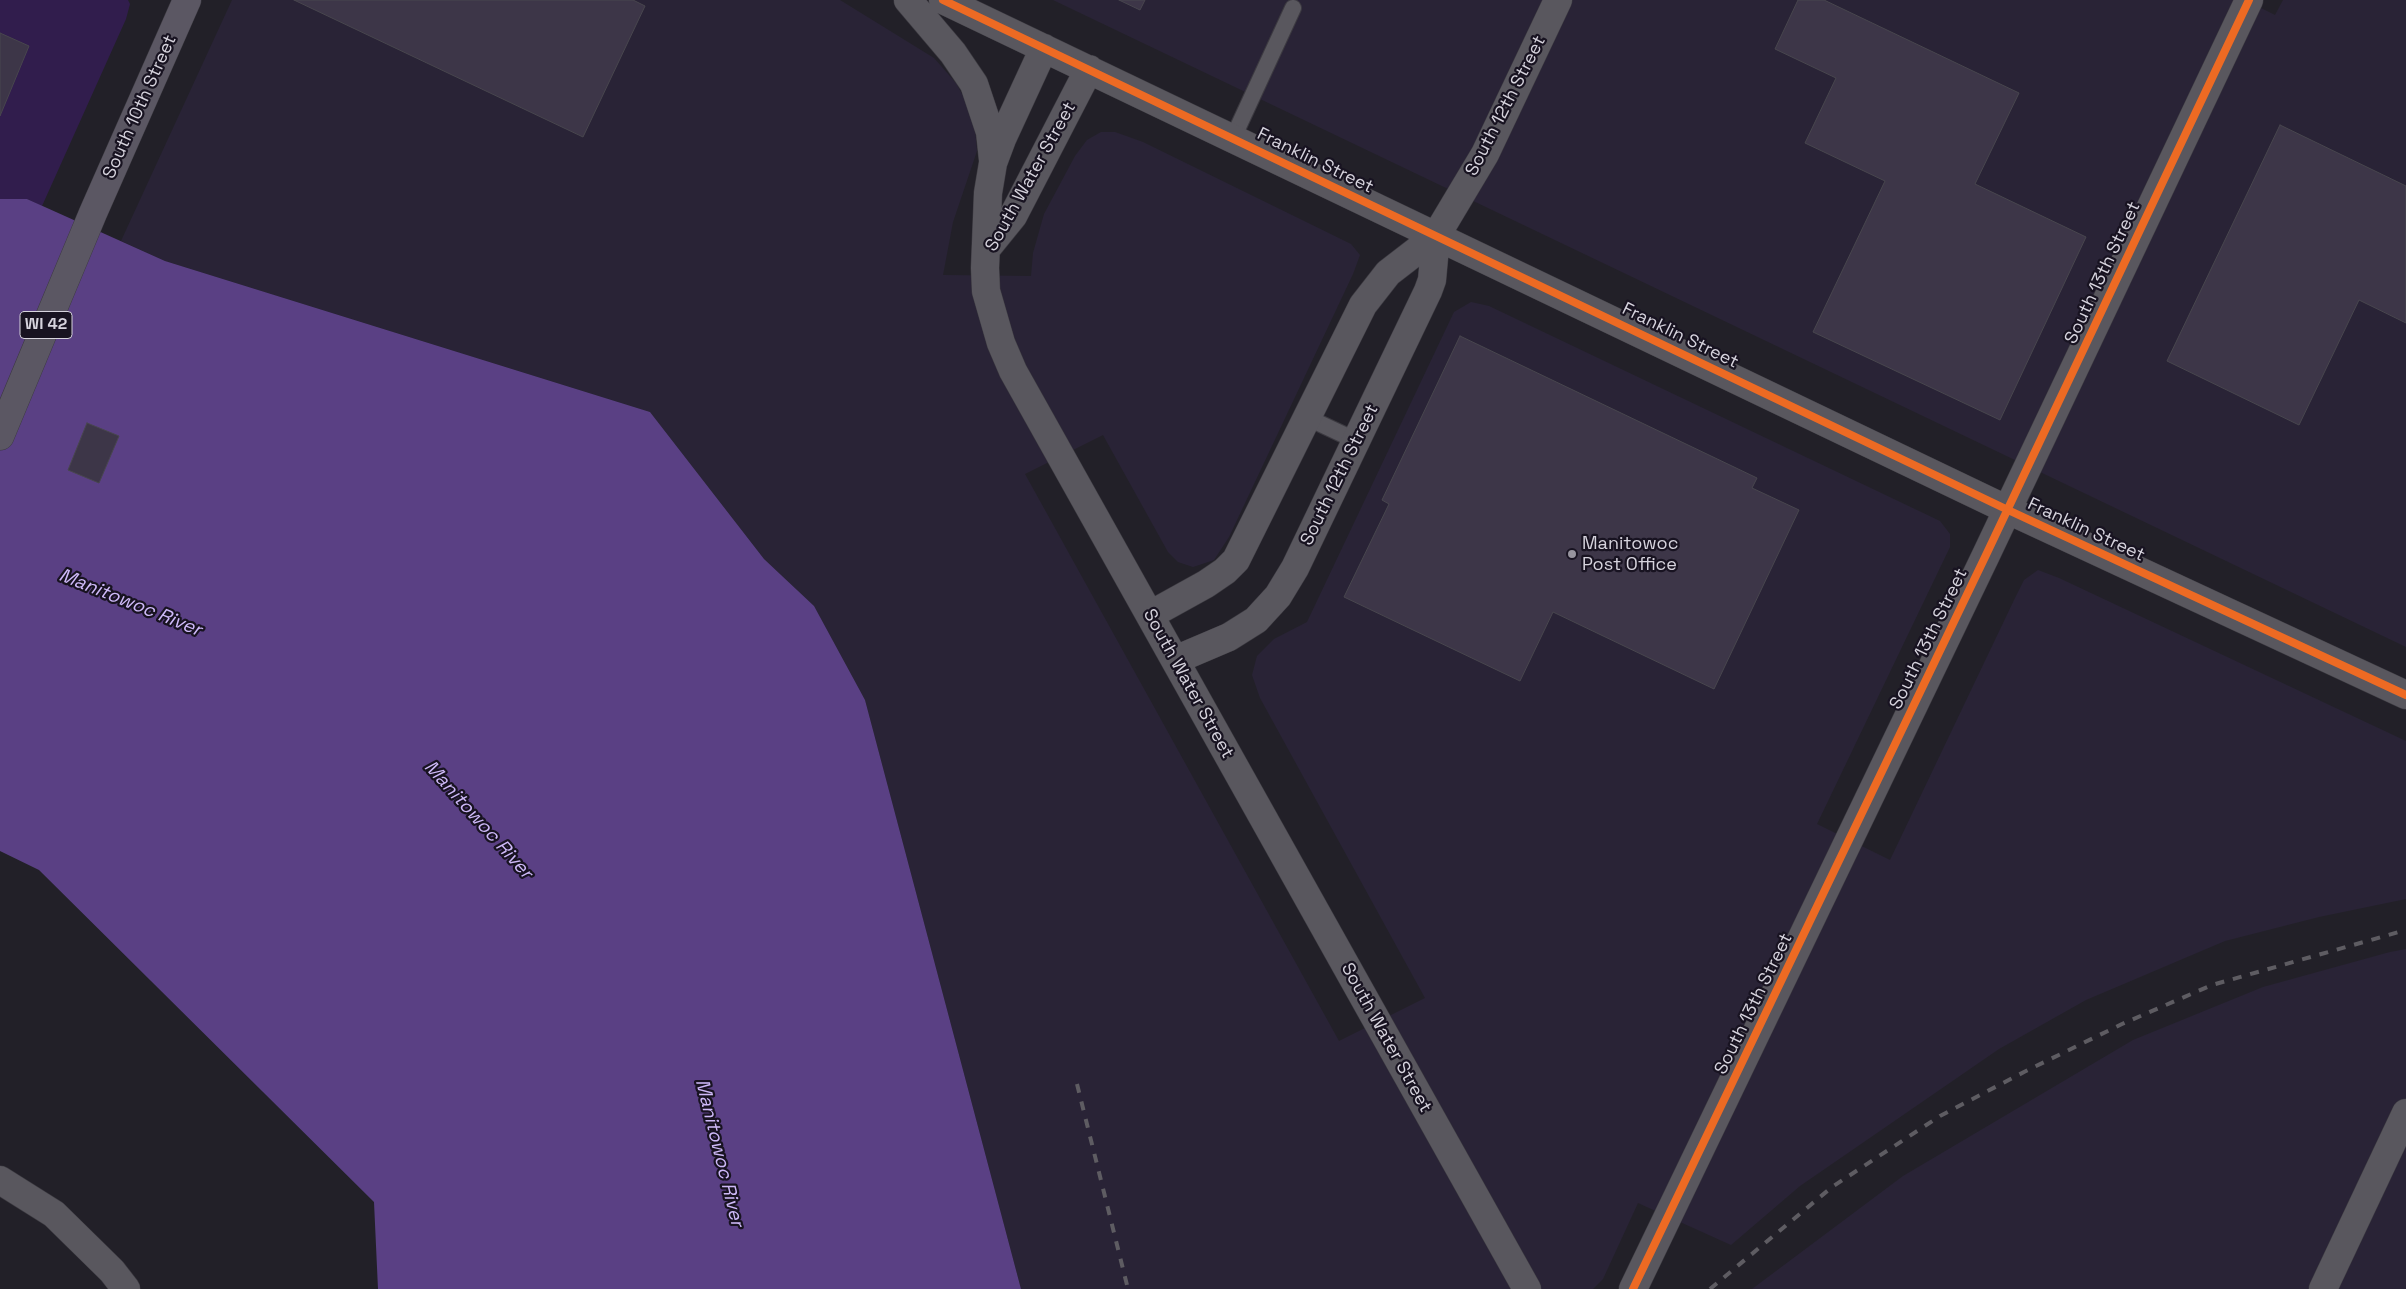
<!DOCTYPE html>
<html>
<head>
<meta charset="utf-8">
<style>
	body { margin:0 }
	canvas { display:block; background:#222028 }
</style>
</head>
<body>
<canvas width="2406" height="1289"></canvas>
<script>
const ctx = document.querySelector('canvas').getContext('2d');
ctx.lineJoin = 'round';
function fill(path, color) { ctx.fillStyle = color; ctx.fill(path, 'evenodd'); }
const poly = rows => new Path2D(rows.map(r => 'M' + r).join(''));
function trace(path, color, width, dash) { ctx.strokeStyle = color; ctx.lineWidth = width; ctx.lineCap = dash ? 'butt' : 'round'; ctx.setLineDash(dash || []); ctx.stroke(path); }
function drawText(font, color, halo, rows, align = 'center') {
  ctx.font = font + ' "Space Grotesk",sans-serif'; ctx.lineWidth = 4.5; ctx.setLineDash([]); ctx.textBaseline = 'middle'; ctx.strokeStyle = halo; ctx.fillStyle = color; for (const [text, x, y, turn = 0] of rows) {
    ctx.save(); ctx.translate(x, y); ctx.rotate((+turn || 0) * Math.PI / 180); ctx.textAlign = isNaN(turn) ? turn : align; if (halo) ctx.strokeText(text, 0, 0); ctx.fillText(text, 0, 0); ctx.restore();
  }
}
const built = poly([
	[232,0,840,0,934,58,956,83,974,116,977,151,953,222,943,275,1031,276,1033,253,1044,214,1075,156,1087,140,1101,132,1115,132,1143,142,1351,244,1360,255,1353,274,1229,537,1214,560,1193,567,1178,562,1168,552,1103,435,1025,474,1339,1041,1425,998,1260,698,1252,675,1257,656,1274,639,1307,622,1454,312,1471,302,1489,306,1940,521,1950,534,1950,547,1817,824,1890,860,2015,598,2024,580,2038,570,2059,578,2406,741,2406,899,2319,917,2225,941,2086,1000,1999,1049,1800,1186,1731,1245,1638,1203,1603,1279,1593,1289,1021,1289,865,700,796,589,764,559,650,412,165,261,121,241],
	[1053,0,2245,0,2275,15,2283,0,2406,0,2406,647],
	[2406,949,2406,1289,1752,1289,1903,1176,2133,1040,2263,987,2390,952]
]);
const green = poly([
	[0,0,128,0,130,4,126,19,42,206,27,199,0,199]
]);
const water = poly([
	[0,199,27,199,165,261,650,412,764,559,814,606,865,700,1021,1289,378,1289,374,1202,39,870,0,851]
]);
const building = poly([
	[294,0,633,0,645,6,583,137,294,0],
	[1119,0,1145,0,1140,10,1119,0],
	[1798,0,1824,0,2019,93,1975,184,2086,237,2000,420,1813,332,1885,181,1805,143,1836,78,1775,49,1798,0],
	[0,33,29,46,0,116,0,33],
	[2280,125,2406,186,2406,323,2359,300,2299,425,2167,361,2280,125],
	[1460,336,1757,478,1752,488,1799,510,1714,689,1553,612,1520,681,1344,597,1389,504,1382,500,1460,336],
	[87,423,119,436,99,483,68,470,87,423]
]);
const lane = poly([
	[1233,138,1293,8],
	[1306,417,1357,441]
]);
const street = poly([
	[908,0,953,53,974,84,990,132,993,160],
	[943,0,2008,510,2406,695],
	[1044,48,1002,139,993,163,988,193,985,268,986,291,1001,343,1013,371,1527,1289],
	[987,248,1013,216,1089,69],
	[1150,615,1206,584,1225,571,1236,560,1363,305,1388,273,1436,236],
	[1175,660,1229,637,1256,620,1278,596,1295,568,1428,291,1432,280,1436,236,1485,154,1558,0],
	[0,1180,54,1214,112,1271,126,1289],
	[1633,1289,1986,555,2249,0],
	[2323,1289,2406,1113]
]);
const primary = poly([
	[0,436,93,213,187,0]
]);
const rail = poly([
	[1077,1084,1128,1289],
	[1710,1289,1832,1187,1940,1116,2024,1072,2122,1024,2212,985,2406,930]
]);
const cycleway = poly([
	[943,0,2008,510,2406,695],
	[1633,1289,1986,555,2249,0]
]);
const markers = [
	[1572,554,5,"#97949e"]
];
const shields = [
	[46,325,52]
];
const shieldNames = [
	["WI 42",46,325]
];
const streetNames = [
	["South 12th Street",1506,106,-63],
	["South 10th Street",140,107,-66],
	["Franklin Street",1315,161,26],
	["South Water Street",1031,177,-61],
	["South 13th Street",2103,273,-65],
	["Franklin Street",1680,336,26],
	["South 12th Street",1340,475,-64],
	["Franklin Street",2086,530,25],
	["South 13th Street",1929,639,-64],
	["South Water Street",1188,684,61],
	["South 13th Street",1754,1004,-64],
	["South Water Street",1386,1038,61]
];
const poiNames = [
	["Manitowoc",1582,544],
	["Post Office",1582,565]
];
const waterNames = [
	["Manitowoc River",130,603,22],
	["Manitowoc River",478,820,48],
	["Manitowoc River",719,1153,76]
];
fill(built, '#292336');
fill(green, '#311d4d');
fill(water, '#5a4084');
fill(building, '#3d3648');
trace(building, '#48464e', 1);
trace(lane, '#3c3a41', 18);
trace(street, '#3c3a41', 29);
trace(primary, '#3c3a41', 29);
trace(lane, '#59575e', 16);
trace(street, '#59575e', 28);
trace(primary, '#5b5763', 28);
trace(rail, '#5e5c62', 4, [9, 9]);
trace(cycleway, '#ed6a23', 8);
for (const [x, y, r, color] of markers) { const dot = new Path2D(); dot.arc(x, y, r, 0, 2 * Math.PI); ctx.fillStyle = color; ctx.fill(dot); trace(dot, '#181321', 2); }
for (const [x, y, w] of shields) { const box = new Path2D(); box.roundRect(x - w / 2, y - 13.5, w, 27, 4); ctx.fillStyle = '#181321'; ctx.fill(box); trace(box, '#d6d3dd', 1); }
drawText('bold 16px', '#d6d3dd', null, shieldNames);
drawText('18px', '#d6d3dd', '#181321', streetNames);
drawText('18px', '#d6d3dd', '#181321', poiNames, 'left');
drawText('italic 19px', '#ceb9f8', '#181321', waterNames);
</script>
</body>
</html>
